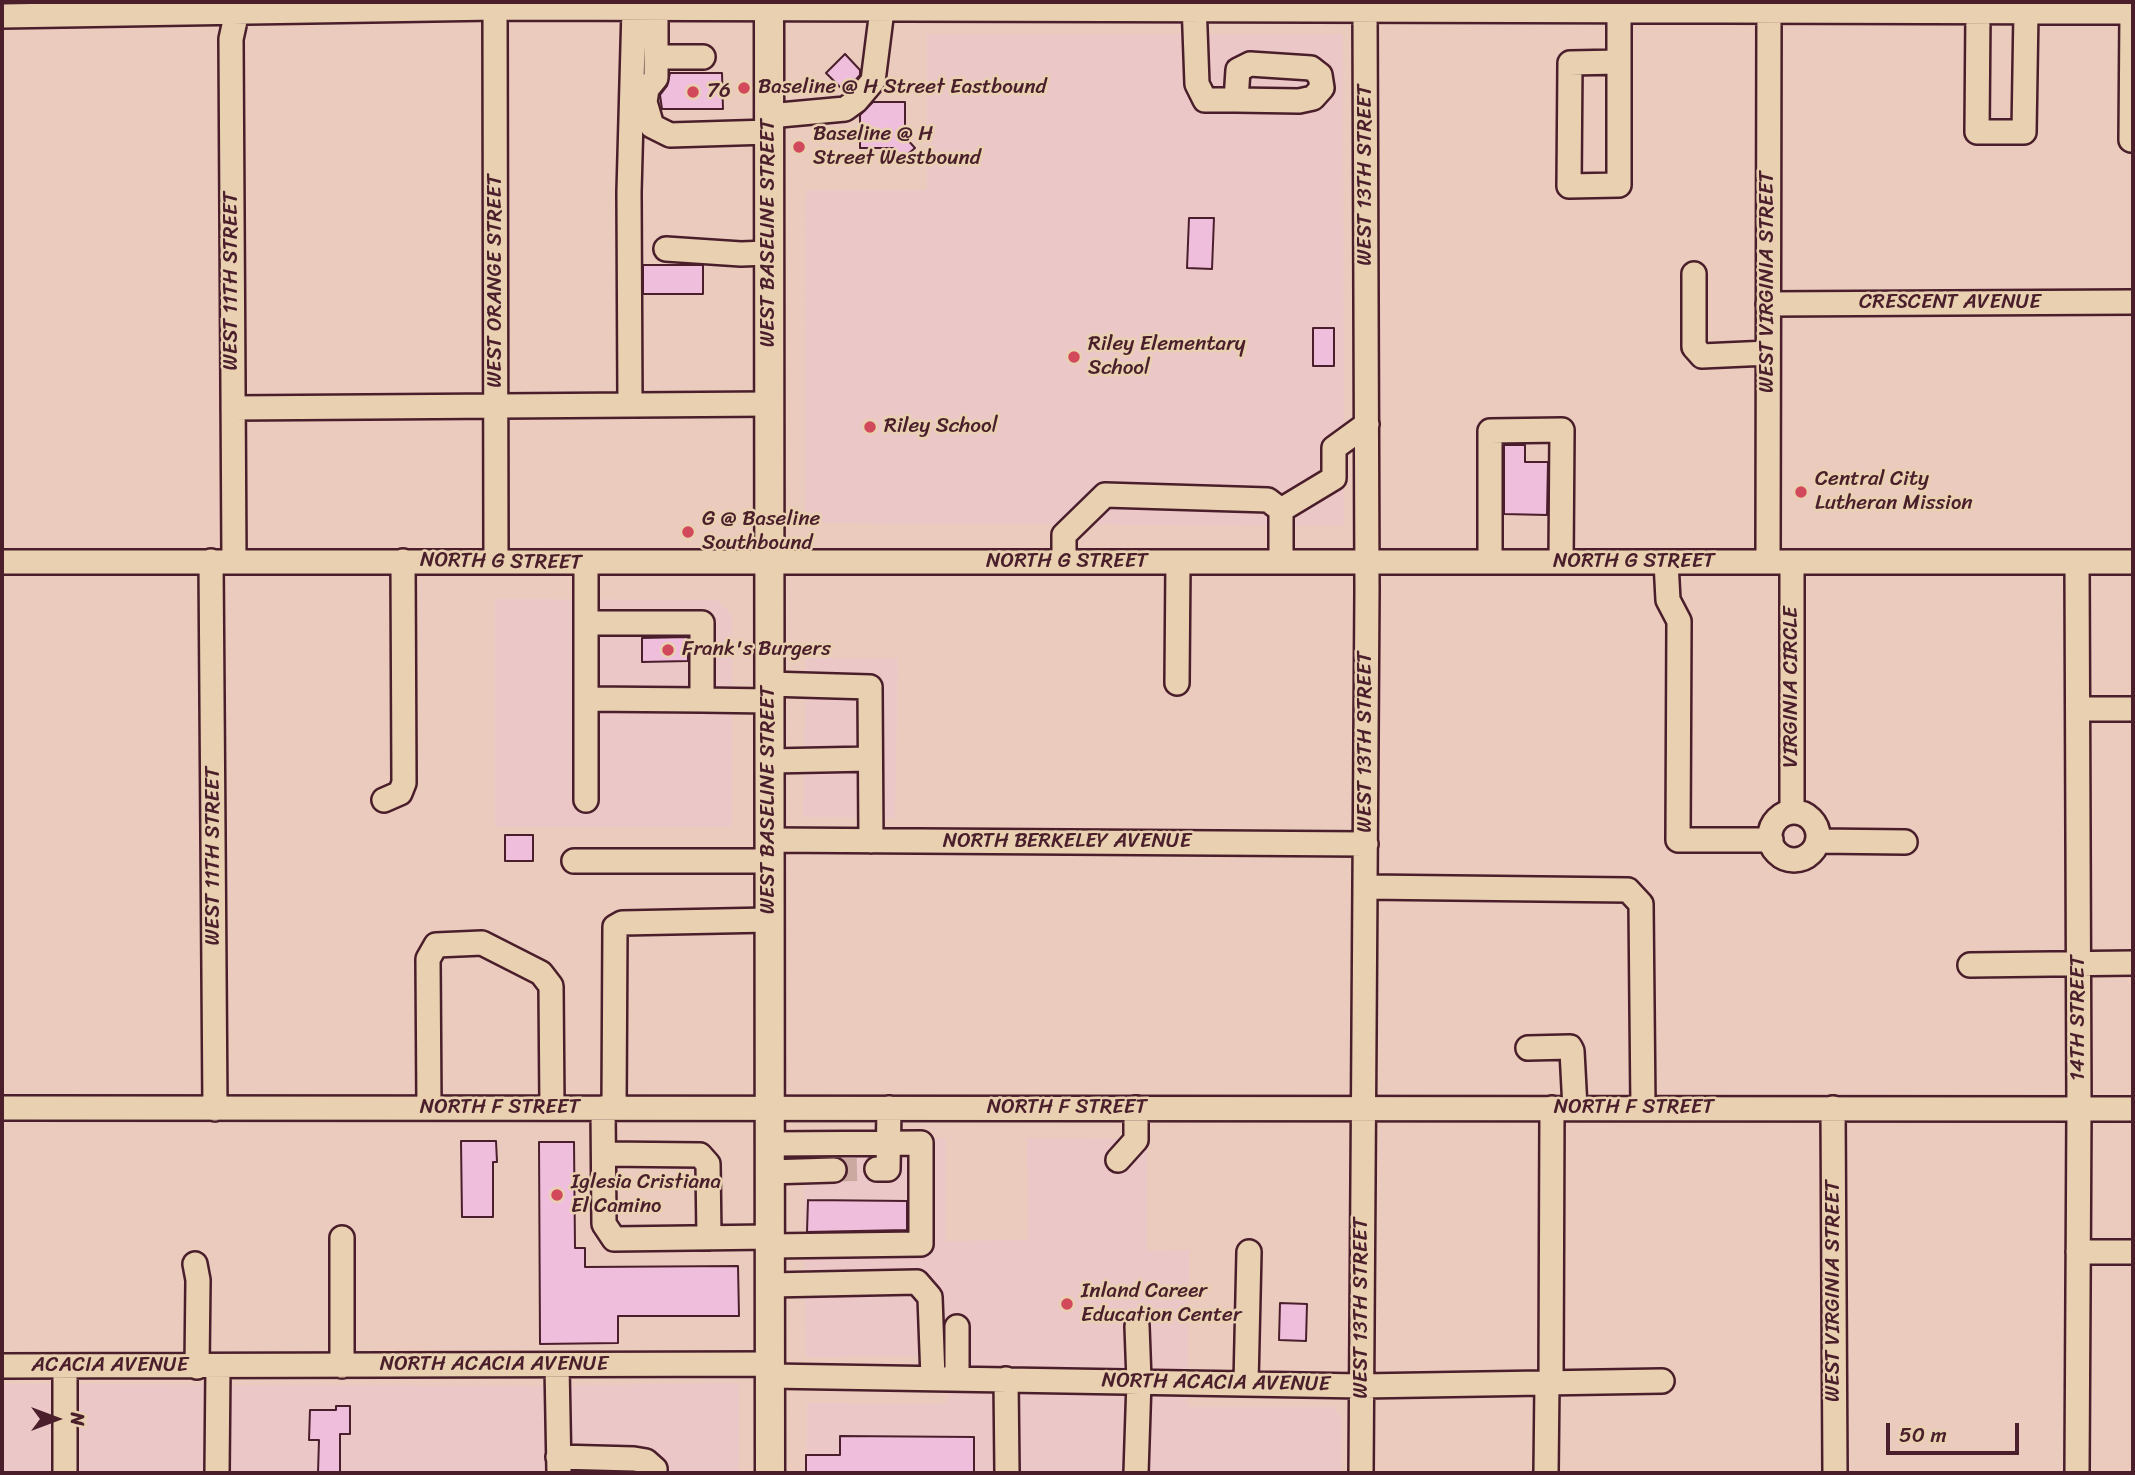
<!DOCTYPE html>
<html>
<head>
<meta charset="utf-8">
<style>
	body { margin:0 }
	#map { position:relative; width:2135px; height:1475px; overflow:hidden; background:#ebcbbe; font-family:Sriracha,sans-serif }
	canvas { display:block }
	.frame { position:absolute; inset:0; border:4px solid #4a1f2b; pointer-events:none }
	.north { position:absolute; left:21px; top:1384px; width:70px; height:70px; -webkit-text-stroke:5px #e9d0b1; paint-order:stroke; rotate:90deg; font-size:19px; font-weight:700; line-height:28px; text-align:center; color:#4a1f2b }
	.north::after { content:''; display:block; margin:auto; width:24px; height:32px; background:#4a1f2b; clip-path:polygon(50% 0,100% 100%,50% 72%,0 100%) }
	.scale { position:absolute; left:1886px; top:1423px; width:133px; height:32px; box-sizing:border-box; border:4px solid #4a1f2b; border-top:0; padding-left:9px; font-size:21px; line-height:24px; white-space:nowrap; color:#4a1f2b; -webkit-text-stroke:5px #e9d0b1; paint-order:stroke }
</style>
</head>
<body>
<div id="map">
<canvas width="2135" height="1475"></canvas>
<div class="frame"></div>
<div class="north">N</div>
<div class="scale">50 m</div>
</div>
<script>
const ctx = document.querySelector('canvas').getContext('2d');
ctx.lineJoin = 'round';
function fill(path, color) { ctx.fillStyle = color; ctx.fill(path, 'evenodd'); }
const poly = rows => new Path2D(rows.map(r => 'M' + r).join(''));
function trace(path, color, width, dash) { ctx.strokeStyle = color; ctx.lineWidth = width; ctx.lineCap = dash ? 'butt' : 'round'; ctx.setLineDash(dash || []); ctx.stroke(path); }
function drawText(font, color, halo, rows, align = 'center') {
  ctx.font = font + ' Sriracha,sans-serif'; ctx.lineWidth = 5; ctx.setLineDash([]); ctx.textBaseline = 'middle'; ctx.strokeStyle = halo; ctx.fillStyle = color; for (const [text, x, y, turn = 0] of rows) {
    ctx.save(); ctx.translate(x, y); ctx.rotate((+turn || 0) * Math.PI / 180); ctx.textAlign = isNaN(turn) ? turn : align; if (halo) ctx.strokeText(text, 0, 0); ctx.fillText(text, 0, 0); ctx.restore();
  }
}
const built = poly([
	[927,34,1343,34,1344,526,805,523,806,190,927,190],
	[495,599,717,600,732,614,732,827,495,827],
	[806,658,898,658,895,818,803,817],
	[946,1138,946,1241,1028,1240,1027,1138,1147,1139,1147,1251,1189,1250,1188,1407,1334,1407,1341,1416,1342,1473,806,1473,807,1403,948,1404,946,1356,806,1357,803,1139],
	[735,1383,739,1386,739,1473,2,1473,2,1384,538,1386]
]);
const building = poly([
	[845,54,860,70,860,75,845,92,826,73,845,54],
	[670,73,722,73,723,109,662,109,660,95,667,86,670,73],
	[873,102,905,102,905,137,915,148,902,159,893,148,860,148,860,115,873,102],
	[1189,218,1214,218,1212,269,1187,268,1189,218],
	[643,265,703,265,703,294,643,294,643,265],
	[1313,328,1334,328,1334,366,1313,366,1313,328],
	[1504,445,1525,445,1525,462,1548,462,1547,515,1504,514,1504,445],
	[688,637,688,661,642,662,642,638,688,637],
	[505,835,533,835,533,861,505,861,505,835],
	[461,1141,496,1141,497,1162,493,1162,493,1217,462,1217,461,1141],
	[539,1142,574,1142,575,1248,585,1248,585,1267,738,1266,739,1316,618,1316,618,1343,540,1344,539,1142],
	[808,1200,907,1201,907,1230,807,1232,808,1200],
	[1280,1303,1307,1304,1306,1341,1279,1340,1280,1303],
	[336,1406,350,1406,350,1434,340,1434,340,1473,318,1473,319,1440,309,1440,310,1410,336,1410,336,1406],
	[840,1436,974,1437,974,1473,806,1473,806,1455,840,1455,840,1436]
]);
const minorTunnel = poly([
	[834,1170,877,1169]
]);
const minor = poly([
	[495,2,496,561],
	[1194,2,1197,84,1205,100,1236,100,1299,101,1313,98,1322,88,1320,75,1311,68,1250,64,1238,70,1236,100],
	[656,9,656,78,647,89,645,102,652,126,670,135,769,132],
	[1619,10,1619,185,1569,186,1570,63,1619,62],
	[1978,12,1977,132,2024,132,2026,12],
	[2,16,495,8,2133,12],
	[657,57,703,57],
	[769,116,845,109,856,101,873,81,882,10],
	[2131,140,2132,12],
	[666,249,741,254,768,253],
	[1694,274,1694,347,1702,356,1768,353],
	[1768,304,2133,302],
	[630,405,629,192,634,9],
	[233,408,769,404],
	[1281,510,1334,478,1334,448,1367,424],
	[211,561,215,1109],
	[234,561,231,39,239,2],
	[1490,561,1490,431,1562,430,1561,562],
	[2,562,2133,562],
	[1064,562,1064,535,1105,495,1268,500,1281,510,1281,561],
	[1666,562,1668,600,1679,621,1678,840,1771,840],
	[1768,562,1769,2],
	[1792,562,1792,812],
	[2077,562,2079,1109,2077,1473],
	[586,563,586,623,702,623,702,700,769,701],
	[586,623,586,800],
	[1177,683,1178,562],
	[769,684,870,687,871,841],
	[586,699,702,700],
	[2078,709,2133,709],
	[771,761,870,759],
	[384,800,400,793,404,783,403,561],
	'1770 836a24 24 0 1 1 48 0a24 24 0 1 1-48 0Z',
	[769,840,1366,844],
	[1818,841,1905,842],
	[574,861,769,861],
	[1365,887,1628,890,1641,904,1643,1108],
	[1970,965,2133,963],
	[1528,1048,1570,1047,1572,1051,1575,1108],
	[2,1108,2133,1109],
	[429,1108,428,959,436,945,482,943,541,973,551,986,552,1108],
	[603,1108,604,1224,614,1239,770,1237],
	[614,1108,615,927,622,923,769,920],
	[1833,1108,1835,1473],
	[769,1144,921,1143,921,1244,770,1246],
	[604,1154,700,1155,708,1164,709,1238],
	[1118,1160,1136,1140,1136,1108],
	[877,1169,888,1169,889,1108],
	[769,1172,834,1170],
	[342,1238,342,1366],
	[2078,1252,2133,1252],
	[195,1264,198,1280,197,1367],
	[770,1285,917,1282,930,1297,933,1378],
	[557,1365,559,1473],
	[2,1366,771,1364],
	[65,1366,65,1473],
	[771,1376,1362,1386,1662,1381],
	[957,1378,957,1327],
	[1006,1379,1007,1473],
	[1246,1383,1249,1252],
	[1551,1383,1552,1108],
	[558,1457,634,1459,646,1461,655,1469,655,1473],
	[217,1473,218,1367],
	[1136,1473,1139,1381,1137,1326],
	[1361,1473,1367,589,1365,10],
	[1546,1473,1547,1383]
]);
const major = poly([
	[769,2,770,1473]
]);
const markers = [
	[744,88,7,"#d1495b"],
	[693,92,7,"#d1495b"],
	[799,147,7,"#d1495b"],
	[1074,357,7,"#d1495b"],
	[870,427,7,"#d1495b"],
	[1801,492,7,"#d1495b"],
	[688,532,7,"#d1495b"],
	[668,650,7,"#d1495b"],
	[557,1195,7,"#d1495b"],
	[1067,1304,7,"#d1495b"]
];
const poiNames = [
	["Baseline @ H Street Eastbound",758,88],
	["76",707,92],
	["Baseline @ H",813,135],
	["Street Westbound",813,159],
	["Riley Elementary",1088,345],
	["School",1088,369],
	["Riley School",884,427],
	["Central City",1815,480],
	["Lutheran Mission",1815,504],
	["G @ Baseline",702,520],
	["Southbound",702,544],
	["Frank's Burgers",682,650],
	["Iglesia Cristiana",571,1183],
	["El Camino",571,1207],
	["Inland Career",1081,1292],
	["Education Center",1081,1316]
];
const streetNames = [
	["WEST 13TH STREET",1366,175,-90],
	["WEST BASELINE STREET",769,233,-90],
	["WEST 11TH STREET",232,281,-90],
	["WEST ORANGE STREET",496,281,-90],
	["WEST VIRGINIA STREET",1768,282,-90],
	["CRESCENT AVENUE",1950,303],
	["NORTH G STREET",501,562,1],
	["NORTH G STREET",1067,562],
	["NORTH G STREET",1634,562],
	["VIRGINIA CIRCLE",1792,687,-90],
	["WEST 13TH STREET",1366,742,-90],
	["WEST BASELINE STREET",769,800,-90],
	["NORTH BERKELEY AVENUE",1067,842],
	["WEST 11TH STREET",214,856,-90],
	["14TH STREET",2079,1018,-90],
	["NORTH F STREET",500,1108],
	["NORTH F STREET",1067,1108],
	["NORTH F STREET",1634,1108],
	["WEST VIRGINIA STREET",1834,1291,-90],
	["WEST 13TH STREET",1362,1308,-90],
	["NORTH ACACIA AVENUE",494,1365],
	["ACACIA AVENUE",110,1366],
	["NORTH ACACIA AVENUE",1216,1383,1]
];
fill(built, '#ecc7c7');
fill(building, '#f0bedd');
trace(building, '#4a1f2b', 2);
trace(minorTunnel, '#cba9a1', 23, [23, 11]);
trace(minor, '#4a1f2b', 28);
trace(major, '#4a1f2b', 33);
trace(minor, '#e9d0b1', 23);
trace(major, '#e9d0b1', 28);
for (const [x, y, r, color] of markers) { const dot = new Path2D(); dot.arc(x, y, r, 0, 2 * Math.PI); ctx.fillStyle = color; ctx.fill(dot); trace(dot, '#e9d0b1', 2.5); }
drawText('21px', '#4a1f2b', '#e9d0b1', poiNames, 'left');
drawText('21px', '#4a1f2b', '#e9d0b1', streetNames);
</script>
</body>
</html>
